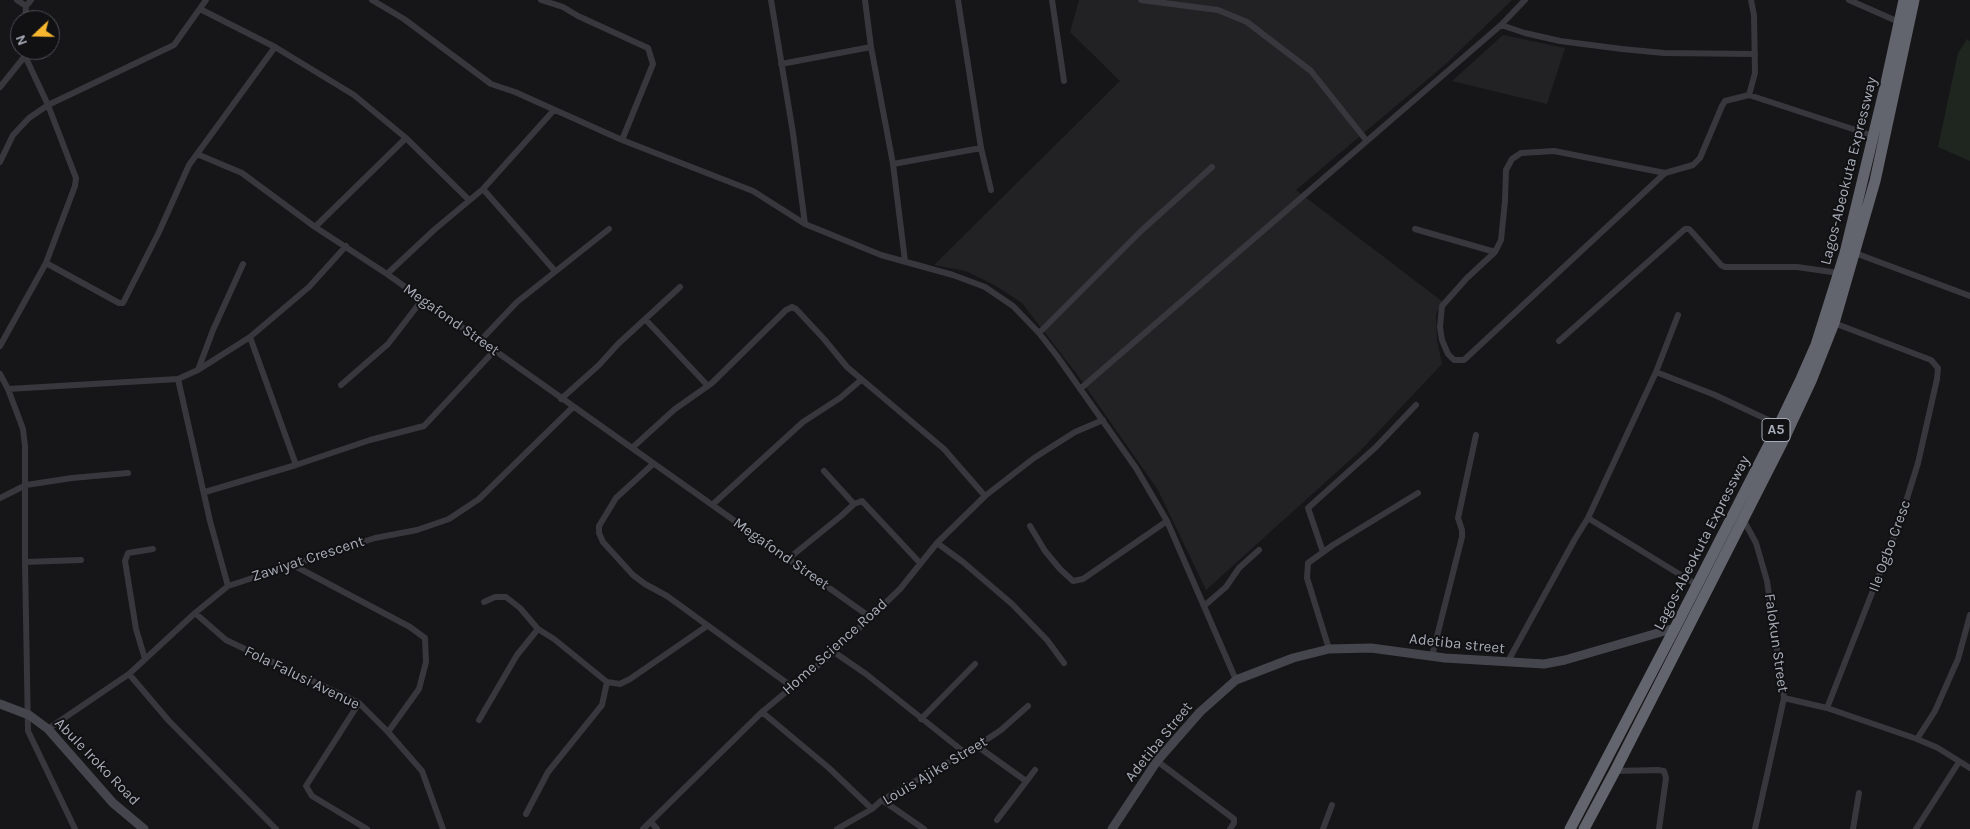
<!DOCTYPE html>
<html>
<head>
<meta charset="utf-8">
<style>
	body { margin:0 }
	#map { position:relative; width:1970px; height:829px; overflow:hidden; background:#161618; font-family:Karla,sans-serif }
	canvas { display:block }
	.north { position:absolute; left:10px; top:10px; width:50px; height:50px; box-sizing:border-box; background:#111113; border:1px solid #4d4f55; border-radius:50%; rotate:249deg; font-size:14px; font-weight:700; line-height:20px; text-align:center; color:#a7acb8 }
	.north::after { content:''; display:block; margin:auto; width:18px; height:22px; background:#f6b630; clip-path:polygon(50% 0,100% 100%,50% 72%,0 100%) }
</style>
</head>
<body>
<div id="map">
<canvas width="1970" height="829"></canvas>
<div class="north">N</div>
</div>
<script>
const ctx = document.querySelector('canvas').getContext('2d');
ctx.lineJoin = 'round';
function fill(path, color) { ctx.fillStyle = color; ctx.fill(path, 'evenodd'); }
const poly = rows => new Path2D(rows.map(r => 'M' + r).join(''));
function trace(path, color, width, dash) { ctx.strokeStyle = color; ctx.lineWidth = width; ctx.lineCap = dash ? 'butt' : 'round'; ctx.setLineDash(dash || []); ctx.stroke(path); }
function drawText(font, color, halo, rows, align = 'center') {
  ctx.font = font + ' Karla,sans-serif'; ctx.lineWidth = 4; ctx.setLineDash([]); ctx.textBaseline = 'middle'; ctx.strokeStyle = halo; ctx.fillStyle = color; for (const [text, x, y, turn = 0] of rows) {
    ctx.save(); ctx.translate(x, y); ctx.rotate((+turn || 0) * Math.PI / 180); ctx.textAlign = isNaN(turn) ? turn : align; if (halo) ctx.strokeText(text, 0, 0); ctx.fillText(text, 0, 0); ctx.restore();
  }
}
const built = poly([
	[1079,0,1512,0,1447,63,1296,190,1443,302,1436,314,1437,340,1442,364,1360,451,1206,590,1158,490,1076,373,1022,303,996,286,966,271,934,265,1120,81,1070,32],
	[1503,35,1565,48,1547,104,1452,81]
]);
const green = poly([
	[1967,39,1970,41,1970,161,1938,147,1958,53]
]);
const street = poly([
	[17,0,26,6],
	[372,0,404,19,491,84,515,92,622,140,753,191,805,224,881,255,953,275,985,287,1013,306,1039,333,1057,356,1136,468,1167,521,1236,680],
	[541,0,563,7,578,16,648,48,653,64,622,140],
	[771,0,793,133,805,224],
	[865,0,871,47,893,164,905,261],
	[958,0,981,148,991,190],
	[1052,0,1064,81],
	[1141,0,1218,10,1247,22,1311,71,1366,140],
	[1849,0,1899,22],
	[200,9,275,47,354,95,406,138,469,200],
	[25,20,26,6,31,0],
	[1501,25,1525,33,1560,41,1622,49,1664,53,1755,54],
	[781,64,871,47],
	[0,87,25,56,25,50],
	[1749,95,1755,73,1754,15,1751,0],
	[197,154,242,173,315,227,387,274,870,617],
	[0,162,13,135,29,118,48,105,174,45,206,0],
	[893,164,981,148],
	[1665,173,1554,151,1521,153,1512,159,1506,170,1505,201,1501,240,1495,252,1467,278,1442,306,1440,327,1442,340,1448,354,1454,360,1464,360,1665,173,1693,165,1700,158,1722,106,1725,101,1749,95,1874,136],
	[483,189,555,271],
	[315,227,406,138],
	[1415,229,1495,252],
	[1855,253,1970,296],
	[46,263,119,303,123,303,159,232,189,165,275,47],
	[387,274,434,230,483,189,554,110],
	[645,319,708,386],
	[1039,333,1141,231,1212,167],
	[250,337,296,465],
	[480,341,517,302,609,229],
	[1559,341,1685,229,1689,229,1692,232,1721,265,1725,267,1797,267,1839,273],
	[0,346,46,263,75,186,76,178,48,105,25,56],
	[198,370,213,330,243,264],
	[1656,372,1715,395,1779,425],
	[0,374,8,389,23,429,25,446,25,562,28,731,75,829],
	[178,379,210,521,228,586],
	[341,385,388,344,422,300],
	[8,389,178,379,198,370,250,337,309,287,346,246],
	[1080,389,1501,25,1525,0],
	[561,399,599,365,618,344,680,287],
	[632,448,675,409,712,383,786,310,792,307,796,309,824,339,847,367,944,449,985,496],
	[653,464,616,498,599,526,599,533,603,542,633,575,645,584,667,596,791,686],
	[824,471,854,504],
	[205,492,296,465,370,440,424,426,494,351],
	[0,498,26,485,72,478,128,473],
	[712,505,803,422,840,398,861,380],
	[1588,518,1697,585],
	[1743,519,1756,543,1767,581,1784,698,1755,829],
	[1030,526,1045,551,1060,569,1073,581,1083,579,1167,521],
	[937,543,963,562,1012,604,1047,640,1064,663],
	[1323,552,1308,508,1376,447,1416,405],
	[788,559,841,516,854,504,862,501,920,563],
	[25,562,81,560],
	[291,564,410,627,425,638,426,662,419,689,388,732],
	[484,602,495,597,506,597,520,608,538,629,554,639,607,682,620,684,630,679,707,626],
	[1204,606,1226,587,1239,568,1259,550],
	[195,613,226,640,359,703,388,732,422,771,443,829],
	[1329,649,1307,578,1308,563,1333,545,1418,493],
	[834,652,866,674,964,752],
	[1432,656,1462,537,1462,530,1458,518,1476,435],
	[145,659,136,629,125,561,128,553,153,549],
	[1507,663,1575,539,1588,518,1656,372,1678,315],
	[129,674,169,721,276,829],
	[1784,698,1827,708,1917,739,1938,748,1970,768],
	[359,703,306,786,312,796,367,829],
	[1827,708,1899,524,1918,463,1937,379,1938,368,1931,360,1834,323],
	[762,712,829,768,872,809],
	[921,719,975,664],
	[479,720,517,655,538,629],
	[48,729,129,674,195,613,228,586,375,538,417,530,449,519,479,499,573,407],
	[1917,739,1935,711,1958,659,1970,615],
	[977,746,1026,781],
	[1157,761,1234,819,1234,823,1230,829],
	[1615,771,1658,770,1664,771,1666,778,1659,829],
	[882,800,924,829],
	[526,814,548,772,602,705,607,682],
	[997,820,1035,770],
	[651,822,657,829],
	[643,829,762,712,834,652,900,589,937,543,985,496,1034,458,1075,432,1103,420],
	[837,829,872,809,882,800,977,746,1001,730,1028,706],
	[1323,829,1332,805],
	[1853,829,1859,793],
	[1916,829,1959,762]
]);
const secondary = poly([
	[0,704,29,715,48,729,113,803,144,829],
	[1112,829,1157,761,1200,712,1236,680,1293,658,1329,649,1371,648,1445,658,1544,664,1565,660,1675,628]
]);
const highway = poly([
	[1570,829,1675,628,1779,425,1801,379,1816,345,1845,253,1886,83,1904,0],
	[1584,829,1615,771,1783,441,1811,381,1834,323,1875,181,1914,0]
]);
const shields = [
	[1776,430,28]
];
const shieldNames = [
	["A5",1776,430]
];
const streetNames = [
	["Lagos-Abeokuta Expressway",1849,171,-76],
	["Megafond Street",451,320,35],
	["Lagos-Abeokuta Expressway",1702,543,-63],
	["Ile Ogbo Cresc",1890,546,-70],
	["Megafond Street",781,554,35],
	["Zawiyat Crescent",308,559,-18],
	["Falokun Street",1776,643,82],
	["Adetiba street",1457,644,6],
	["Home Science Road",835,647,-42],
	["Fola Falusi Avenue",302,678,26],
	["Adetiba Street",1159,742,-51],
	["Abule Iroko Road",97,762,46],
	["Louis Ajike Street",935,771,-31]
];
fill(built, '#222225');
fill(green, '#1e261f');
trace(street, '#37373d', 6);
trace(secondary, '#45464d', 9);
trace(highway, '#63656e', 11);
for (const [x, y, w] of shields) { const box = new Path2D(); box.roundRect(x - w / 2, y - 11.5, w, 23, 4); ctx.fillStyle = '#111113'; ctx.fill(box); trace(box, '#a7acb8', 1); }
drawText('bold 14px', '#a7acb8', null, shieldNames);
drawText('15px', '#a7acb8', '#111113', streetNames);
</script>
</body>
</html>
